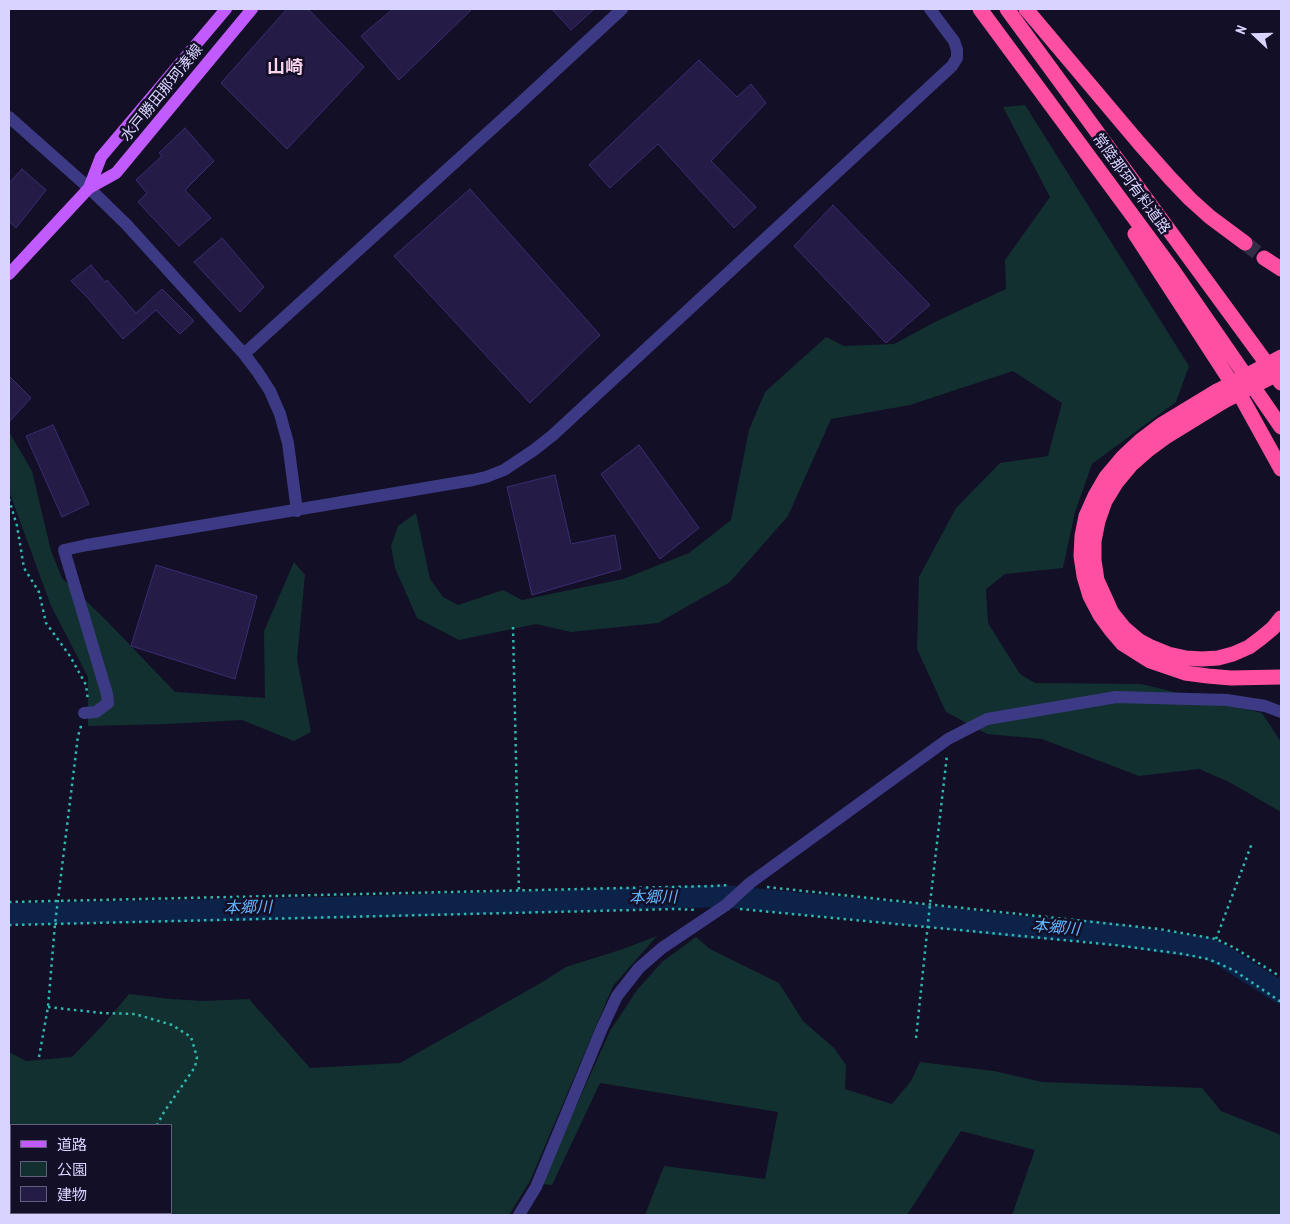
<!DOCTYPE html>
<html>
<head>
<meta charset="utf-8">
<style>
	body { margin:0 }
	#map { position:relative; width:1290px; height:1224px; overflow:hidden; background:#130f26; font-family:"PT Sans Narrow","Noto Sans JP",sans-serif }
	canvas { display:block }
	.frame { position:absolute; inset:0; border:10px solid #d9d4ff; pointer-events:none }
	.legend { position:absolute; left:10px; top:1124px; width:162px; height:90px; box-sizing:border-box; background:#130f26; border:1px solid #625e7d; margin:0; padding:6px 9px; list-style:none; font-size:15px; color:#d9d4ff }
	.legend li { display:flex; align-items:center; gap:10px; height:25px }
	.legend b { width:25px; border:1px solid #625e7d }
	.north { position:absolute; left:1230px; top:10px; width:50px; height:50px; -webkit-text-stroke:4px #130f26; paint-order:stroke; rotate:291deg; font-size:14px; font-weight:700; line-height:20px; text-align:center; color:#d9d4ff }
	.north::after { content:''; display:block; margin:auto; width:18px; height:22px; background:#d9d4ff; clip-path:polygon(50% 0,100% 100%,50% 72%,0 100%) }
</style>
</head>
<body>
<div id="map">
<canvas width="1290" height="1224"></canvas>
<div class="frame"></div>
<ul class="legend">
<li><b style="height:6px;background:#c25bff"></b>道路</li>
<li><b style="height:14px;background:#12302f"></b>公園</li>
<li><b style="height:14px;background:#241b47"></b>建物</li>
</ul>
<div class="north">N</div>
</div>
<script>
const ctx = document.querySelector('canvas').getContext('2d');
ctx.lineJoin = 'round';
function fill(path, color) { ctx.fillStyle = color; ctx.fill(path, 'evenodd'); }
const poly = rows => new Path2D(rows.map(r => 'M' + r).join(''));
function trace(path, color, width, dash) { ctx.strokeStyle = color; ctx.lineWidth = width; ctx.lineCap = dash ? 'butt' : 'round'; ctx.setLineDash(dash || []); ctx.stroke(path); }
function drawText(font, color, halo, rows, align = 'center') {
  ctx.font = font + ' "PT Sans Narrow","Noto Sans JP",sans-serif'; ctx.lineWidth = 5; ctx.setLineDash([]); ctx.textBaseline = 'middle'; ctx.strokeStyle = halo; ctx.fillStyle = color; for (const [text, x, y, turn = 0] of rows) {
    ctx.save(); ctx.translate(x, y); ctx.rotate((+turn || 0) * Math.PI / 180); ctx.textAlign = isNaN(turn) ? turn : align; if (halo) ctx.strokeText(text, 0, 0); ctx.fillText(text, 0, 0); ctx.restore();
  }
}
const green = poly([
	[1025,105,1189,366,1176,402,1092,464,1075,512,1063,568,1005,574,986,589,988,623,1020,674,1035,683,1141,684,1262,713,1281,742,1281,812,1229,782,1199,769,1139,776,1042,739,987,734,946,712,917,649,919,577,956,508,1000,463,1048,456,1062,403,1013,371,910,405,831,419,788,516,730,582,658,623,571,632,536,624,459,640,417,618,395,568,391,546,398,526,416,513,430,579,443,597,458,605,503,590,522,600,623,579,689,553,731,520,749,430,765,392,826,337,844,346,894,344,937,321,1006,289,1005,260,1050,197,1003,107],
	[9,432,32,471,51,551,62,578,104,618,175,692,265,698,264,631,294,562,305,575,297,659,311,732,294,741,242,720,167,724,88,726,88,677,51,606,9,491],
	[657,936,613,986,530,1181,509,1215,9,1215,9,1052,26,1061,72,1057,102,1026,129,994,171,999,203,1001,249,999,310,1068,400,1063,544,981,566,967,623,949],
	[11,1125,171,1125,171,1213,11,1213],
	[696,937,710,949,779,983,803,1021,834,1048,846,1065,845,1089,892,1104,911,1081,920,1062,994,1071,1042,1082,1202,1088,1221,1111,1281,1135,1281,1215,1012,1215,1035,1150,961,1131,907,1215,645,1215,664,1166,765,1179,778,1112,600,1083,552,1185,541,1184,610,1031,637,990,662,962]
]);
const river = poly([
	[9,914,329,908,722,896,919,915,1021,927,1090,931,1206,948,1223,956,1281,993]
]);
const building = poly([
	[287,9,308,9,364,67,287,149,221,83,287,9],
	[393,9,472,9,399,80,361,36,393,9],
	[552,9,594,9,571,30,552,9],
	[699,60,737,97,751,84,766,103,711,161,756,207,734,228,658,144,610,188,589,165,699,60],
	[185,128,214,161,185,190,211,218,179,246,138,202,147,193,136,180,162,156,159,153,185,128],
	[22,169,46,190,16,228,9,221,9,183,22,169],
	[470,189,600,335,530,403,394,256,470,189],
	[833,205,930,305,886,343,794,246,833,205],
	[222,238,264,287,240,312,194,262,222,238],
	[91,265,105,282,107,280,136,313,162,289,194,321,180,334,156,310,123,339,88,298,71,281,91,265],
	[9,376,31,398,9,422,9,376],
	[53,425,89,504,62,517,26,436,53,425],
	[639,445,699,528,660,559,601,474,639,445],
	[555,475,571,544,615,535,621,569,532,595,507,487,555,475],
	[156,565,257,596,235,679,131,646,156,565]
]);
const motorwayTunnel = poly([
	[1245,243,1264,258]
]);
const path = poly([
	[9,499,17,526,24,568,39,592,46,623,70,656,86,685,88,701],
	[513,627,519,891],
	[767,887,1159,929,1216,939,1233,947,1281,977],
	[9,902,713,886,730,885],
	[740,909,1115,945,1183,954,1208,959,1220,964,1235,971,1281,1002],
	[9,925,676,909,697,910],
	[1216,939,1252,843],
	[48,1007,102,1013,135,1014,172,1025,191,1037,197,1057,195,1067,164,1112,157,1125],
	[916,1038,930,904,947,755],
	[39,1057,48,1007,55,924,78,736,82,723],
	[142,1215,142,1213]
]);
const minor = poly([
	[84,713,96,712,108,703,107,694,64,550,87,545]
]);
const tertiary = poly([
	[9,117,89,188,126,224,244,354,257,371,270,391,280,414,288,443,297,511],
	[244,354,516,107,622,9],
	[87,545,473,480,486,477,504,470,534,450,553,435,952,66,957,58,957,50,954,41,930,9],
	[519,1215,536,1187,602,1028,617,996,639,968,662,948,726,905,750,883,948,739,987,719,1116,697,1227,700,1265,706,1281,712]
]);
const primary = poly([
	[89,188,101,157,226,9],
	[9,274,89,188,116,173,252,9]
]);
const motorway = poly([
	[980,9,1172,269,1281,427],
	[1007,9,1281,383],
	[1026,9,1139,143,1170,178,1190,199,1210,217,1245,243],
	[1135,234,1244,402,1281,469],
	[1264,258,1281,269],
	[1217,391,1161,425,1140,441,1122,458,1106,477,1095,496,1086,516,1082,536,1081,556,1084,576,1090,596,1100,615,1111,630,1123,644,1150,661,1185,673,1208,676,1231,678,1281,677],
	[1224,401,1167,436,1148,450,1131,465,1116,483,1105,501,1098,521,1094,541,1094,560,1097,580,1112,613,1124,628,1138,640,1151,647,1168,654,1186,658,1202,659,1218,658,1233,654,1249,647,1261,638,1273,628,1281,618]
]);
const motorwayBridge = poly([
	[1217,391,1281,357],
	[1224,401,1281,372]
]);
const streetNames = [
	["水戸勝田那珂湊線",162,93,-51],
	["常陸那珂有料道路",1131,184,54]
];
const waterNames = [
	["本郷川",653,898,-1],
	["本郷川",248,908,-1],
	["本郷川",1056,928,5]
];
const quarterNames = [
	["山崎",285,68]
];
fill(green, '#12302f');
trace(river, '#0c2248', 22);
fill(building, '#241b47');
trace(building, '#3b2d73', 1);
trace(motorwayTunnel, '#312d47', 15, [15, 8]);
trace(path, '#2fb8b0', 2.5, [2.5, 4]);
trace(minor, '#3d3a85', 12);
trace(tertiary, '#3d3a85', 12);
trace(primary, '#c25bff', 12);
trace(motorway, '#ff4fa3', 15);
trace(motorwayBridge, '#ff4fa3', 15);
drawText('15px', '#d9d4ff', '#130f26', streetNames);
drawText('italic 16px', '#62b6ff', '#130f26', waterNames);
drawText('bold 18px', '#ffd6f0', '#130f26', quarterNames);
</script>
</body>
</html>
